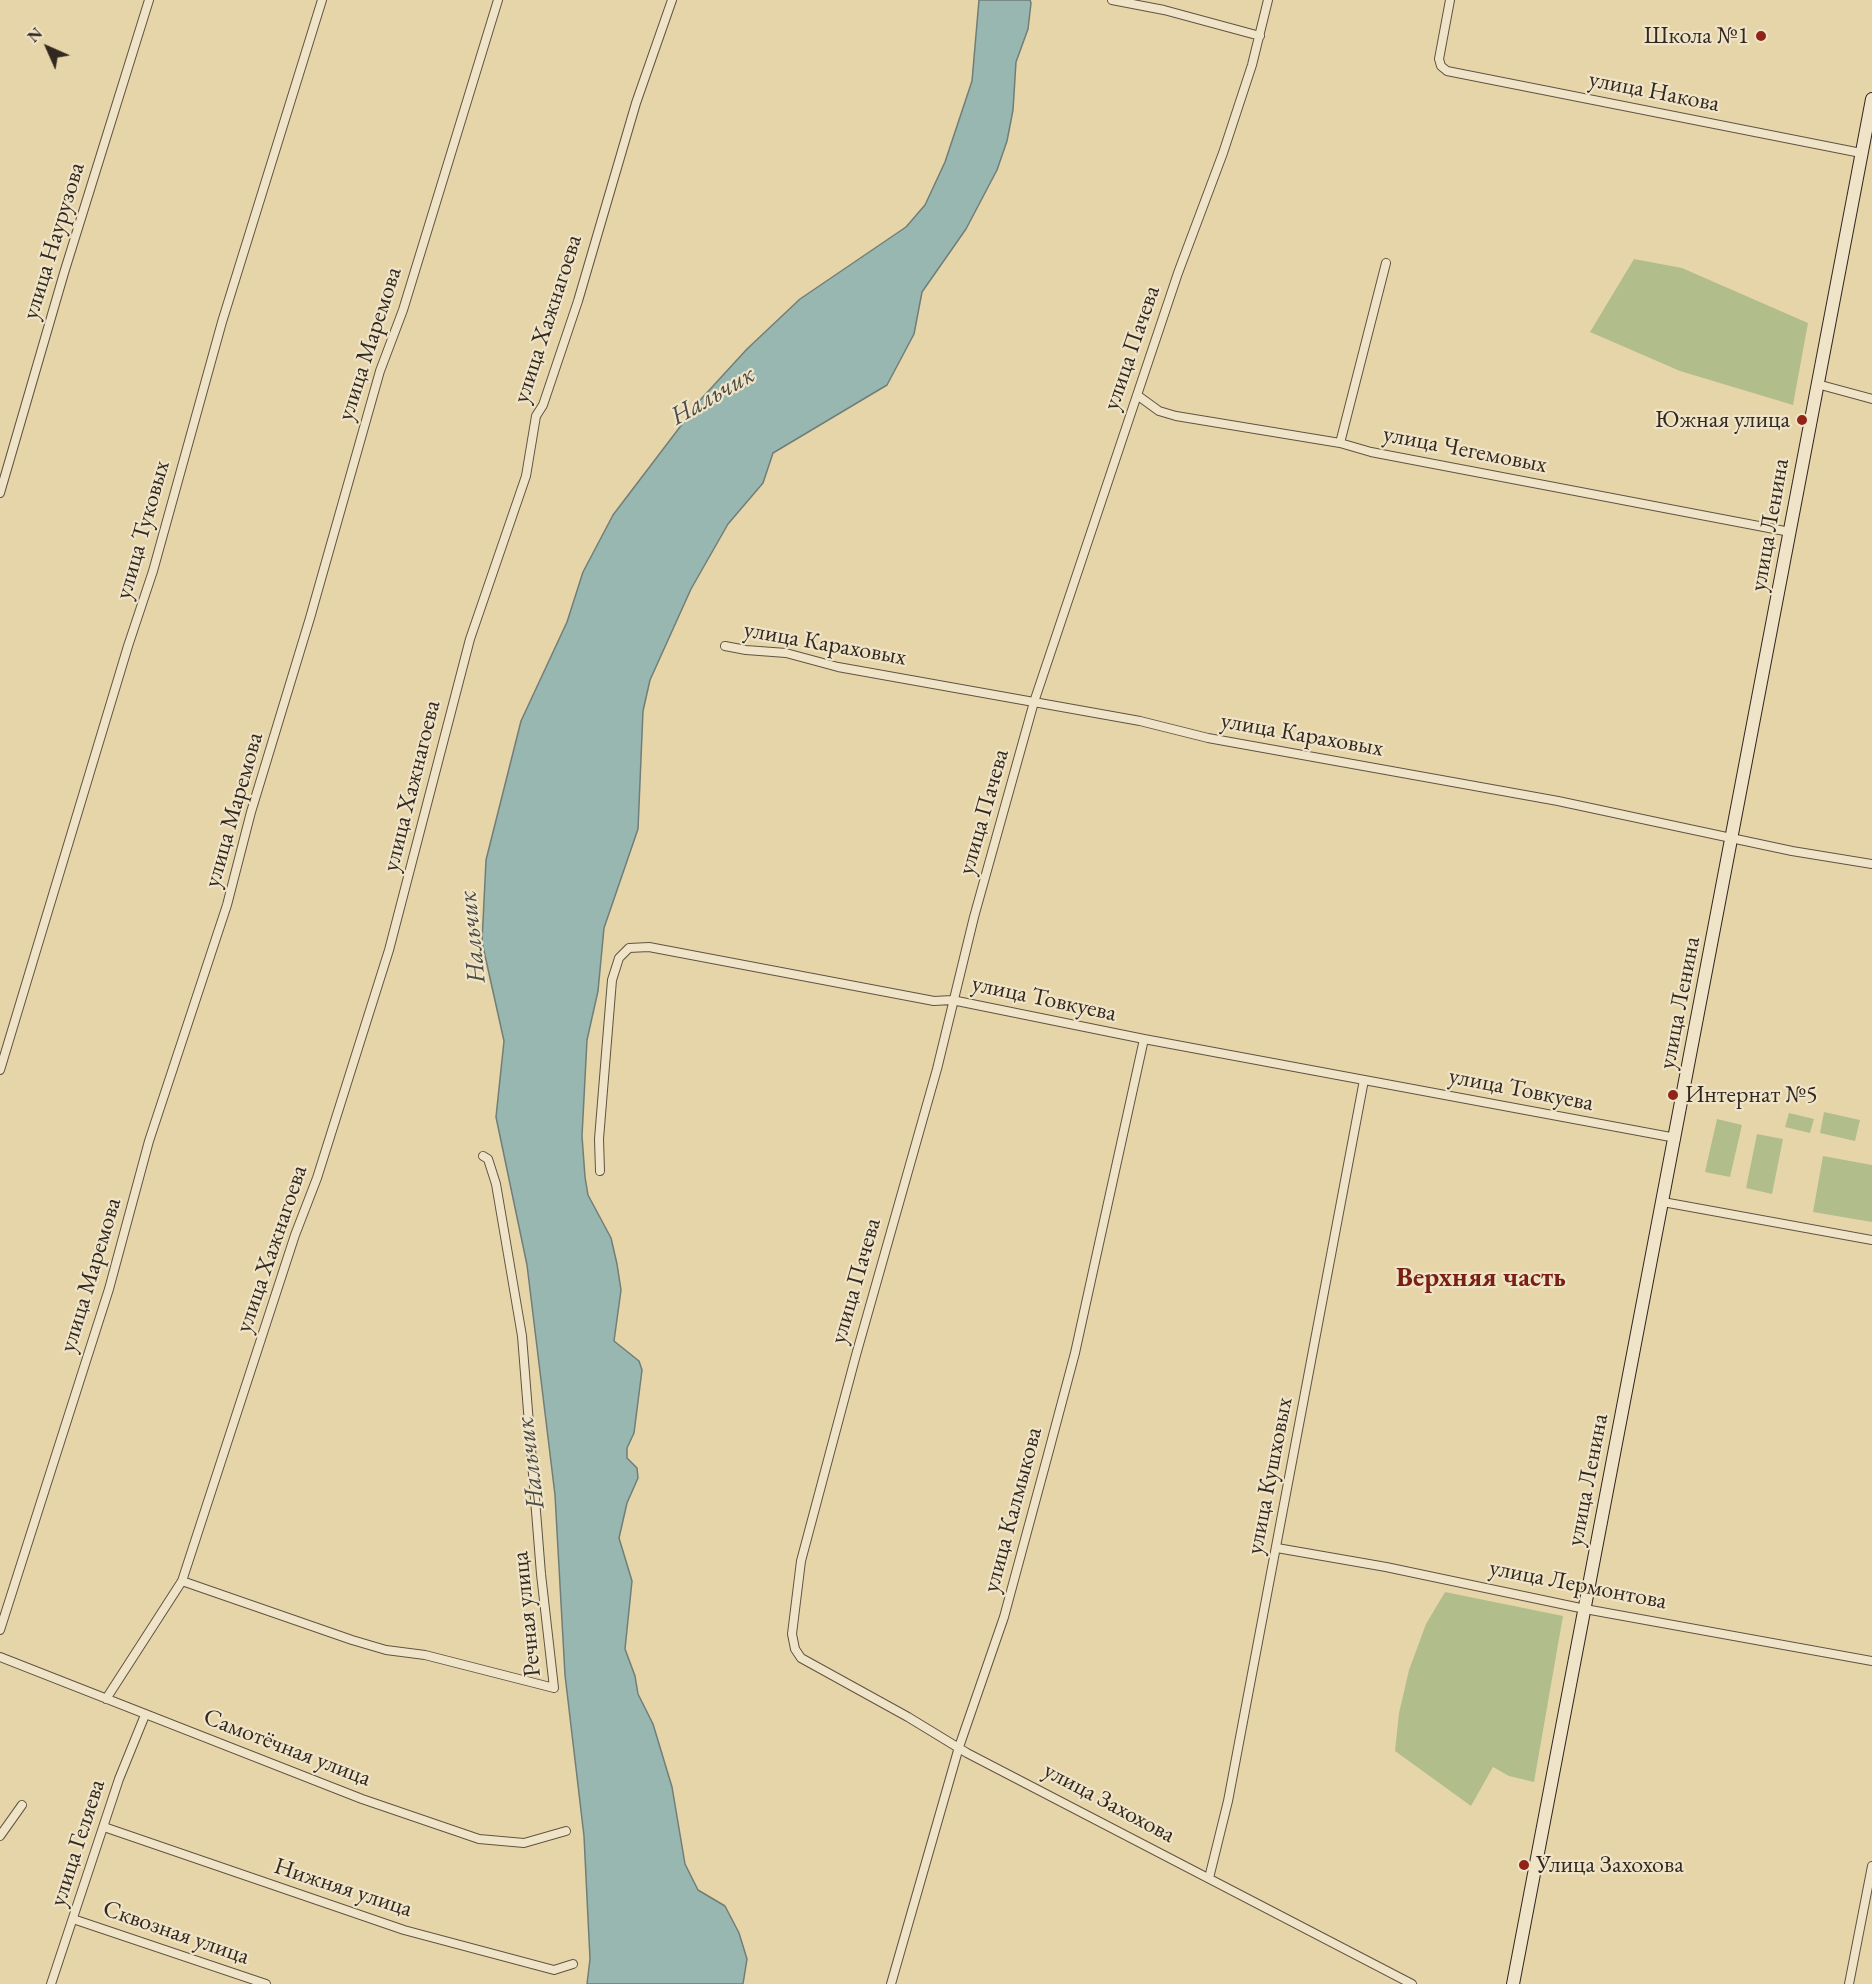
<!DOCTYPE html>
<html>
<head>
<meta charset="utf-8">
<style>
	body { margin:0 }
	#map { position:relative; width:1872px; height:1984px; overflow:hidden; background:#e7d5aa; font-family:"EB Garamond",serif }
	canvas { display:block }
	.north { position:absolute; left:18px; top:18px; width:60px; height:60px; -webkit-text-stroke:4px #efe4c8; paint-order:stroke; rotate:315deg; font-size:16px; font-weight:700; line-height:24px; text-align:center; color:#33281f }
	.north::after { content:''; display:block; margin:auto; width:21px; height:27px; background:#33281f; clip-path:polygon(50% 0,100% 100%,50% 72%,0 100%) }
</style>
</head>
<body>
<div id="map">
<canvas width="1872" height="1984"></canvas>
<div class="north">N</div>
</div>
<script>
const ctx = document.querySelector('canvas').getContext('2d');
ctx.lineJoin = 'round';
function fill(path, color) { ctx.fillStyle = color; ctx.fill(path, 'evenodd'); }
const poly = rows => new Path2D(rows.map(r => 'M' + r).join(''));
function trace(path, color, width, dash) { ctx.strokeStyle = color; ctx.lineWidth = width; ctx.lineCap = dash ? 'butt' : 'round'; ctx.setLineDash(dash || []); ctx.stroke(path); }
function drawText(font, color, halo, rows, align = 'center') {
  ctx.font = font + ' "EB Garamond",serif'; ctx.lineWidth = 4.5; ctx.setLineDash([]); ctx.textBaseline = 'middle'; ctx.strokeStyle = halo; ctx.fillStyle = color; for (const [text, x, y, turn = 0] of rows) {
    ctx.save(); ctx.translate(x, y); ctx.rotate((+turn || 0) * Math.PI / 180); ctx.textAlign = isNaN(turn) ? turn : align; if (halo) ctx.strokeText(text, 0, 0); ctx.fillText(text, 0, 0); ctx.restore();
  }
}
const green = poly([
	[1634,259,1682,268,1808,323,1793,405,1680,371,1590,332],
	[1824,1112,1860,1120,1855,1141,1820,1133],
	[1789,1113,1814,1119,1810,1133,1785,1127],
	[1717,1119,1742,1125,1730,1177,1705,1172],
	[1757,1134,1783,1139,1772,1194,1746,1188],
	[1823,1156,1872,1165,1872,1222,1813,1212],
	[1445,1592,1563,1616,1534,1782,1509,1776,1493,1767,1471,1806,1395,1751,1399,1713,1409,1670,1426,1624]
]);
const water = poly([
	[979,0,1030,0,1031,3,1028,29,1016,62,1013,110,1007,141,997,170,966,229,922,292,914,334,887,385,773,453,763,483,728,524,691,589,650,680,643,711,638,829,604,928,598,991,587,1040,582,1136,585,1177,588,1195,611,1238,617,1264,621,1290,614,1341,639,1361,642,1370,634,1433,627,1448,627,1458,637,1468,638,1478,627,1503,619,1538,632,1581,625,1649,635,1676,638,1694,653,1724,672,1787,685,1864,698,1890,725,1906,739,1933,747,1959,743,1984,587,1984,590,1959,584,1836,565,1675,555,1495,527,1265,496,1117,504,1041,482,942,486,860,521,721,567,622,583,572,613,515,702,398,747,349,800,299,906,227,925,205,945,162,972,81,979,0]
]);
const street = poly([
	[1112,0,1164,10,1260,36],
	[1268,0,1252,65,1223,153,1178,273,1034,702,974,917,937,1069,856,1355,801,1561,792,1634,795,1649,801,1658,908,1717,967,1753,1412,1984],
	[1450,0,1439,59,1441,66,1447,71,1861,153],
	[1817,384,1872,399],
	[1137,395,1159,411,1176,416,1340,443,1371,452,1790,532],
	[1340,443,1386,263],
	[0,493,64,273,149,0],
	[725,646,746,650,786,653,838,667,1140,721,1208,738,1558,801,1792,851,1872,864],
	[0,1070,128,646,153,571,222,322,322,0],
	[600,1171,599,1139,612,980,619,958,629,948,649,947,934,1001,952,1000,1144,1039,1676,1138],
	[1663,1202,1872,1240],
	[1277,1548,1386,1567,1585,1609,1872,1661],
	[182,1581,295,1235,317,1178,389,950,470,639,526,476,536,416,543,405,578,301,636,103,672,0],
	[0,1630,109,1289,149,1141,227,905,251,812,310,618,380,371,403,310,498,0],
	[0,1657,362,1799,479,1839,524,1843,566,1831],
	[106,1699,182,1581,352,1640,386,1650,425,1655,554,1688,541,1574,522,1336,496,1184,488,1159,483,1156],
	[104,1827,404,1930,554,1970,573,1964],
	[0,1836,22,1805],
	[1209,1878,1228,1801,1364,1080],
	[73,1919,266,1984],
	[51,1984,119,1779,145,1715],
	[891,1984,959,1747,1004,1617,1047,1458,1075,1353,1144,1039],
	[1849,1984,1872,1866]
]);
const secondary = poly([
	[1513,1984,1872,99]
]);
const markers = [
	[1761,36,6,"#8f2418"],
	[1802,420,6,"#8f2418"],
	[1673,1095,6,"#8f2418"],
	[1524,1865,6,"#8f2418"]
];
const poiNames = [
	["Школа №1",1749,36],
	["Южная улица",1790,420],
	["Интернат №5",1685,1095,"left"],
	["Улица Захохова",1536,1865,"left"]
];
const streetNames = [
	["улица Накова",1654,92,11],
	["улица Наурузова",54,241,-73],
	["улица Хажнагоева",548,319,-72],
	["улица Маремова",370,344,-72],
	["улица Пачева",1132,348,-71],
	["улица Чегемовых",1465,450,11],
	["улица Ленина",1770,525,-80],
	["улица Туковых",143,530,-74],
	["улица Караховых",825,644,10],
	["улица Караховых",1302,735,10],
	["улица Хажнагоева",412,786,-76],
	["улица Маремова",234,810,-74],
	["улица Пачева",984,812,-74],
	["улица Товкуева",1044,999,12],
	["улица Ленина",1680,1003,-79],
	["улица Товкуева",1521,1090,11],
	["улица Хажнагоева",272,1249,-71],
	["улица Маремова",91,1275,-73],
	["улица Пачева",856,1281,-74],
	["улица Кушховых",1270,1476,-79],
	["улица Ленина",1588,1480,-79],
	["улица Калмыкова",1013,1510,-75],
	["улица Лермонтова",1578,1585,11],
	["Речная улица",527,1614,-96],
	["Самотёчная улица",287,1748,21],
	["улица Захохова",1109,1803,28],
	["улица Геляева",78,1843,-72],
	["Нижняя улица",343,1888,18],
	["Сквозная улица",176,1933,19]
];
const waterNames = [
	["Нальчик",713,396,-30],
	["Нальчик",473,937,-96],
	["Нальчик",531,1463,-97]
];
const quarterNames = [
	["Верхняя часть",1481,1279]
];
fill(green, '#b1be8c');
fill(water, '#99b7b1');
trace(water, '#707e77', 1.5);
trace(street, '#605342', 10);
trace(secondary, '#33281f', 14);
trace(street, '#efe4c8', 8);
trace(secondary, '#efe4c8', 12);
for (const [x, y, r, color] of markers) { const dot = new Path2D(); dot.arc(x, y, r, 0, 2 * Math.PI); ctx.fillStyle = color; ctx.fill(dot); trace(dot, '#efe4c8', 2); }
drawText('24px', '#33281f', '#efe4c8', poiNames, 'right');
drawText('24px', '#33281f', '#efe4c8', streetNames);
drawText('italic 26px', '#4c4c44', '#efe4c8', waterNames);
drawText('bold 27px', '#7a1f14', '#efe4c8', quarterNames);
</script>
</body>
</html>
